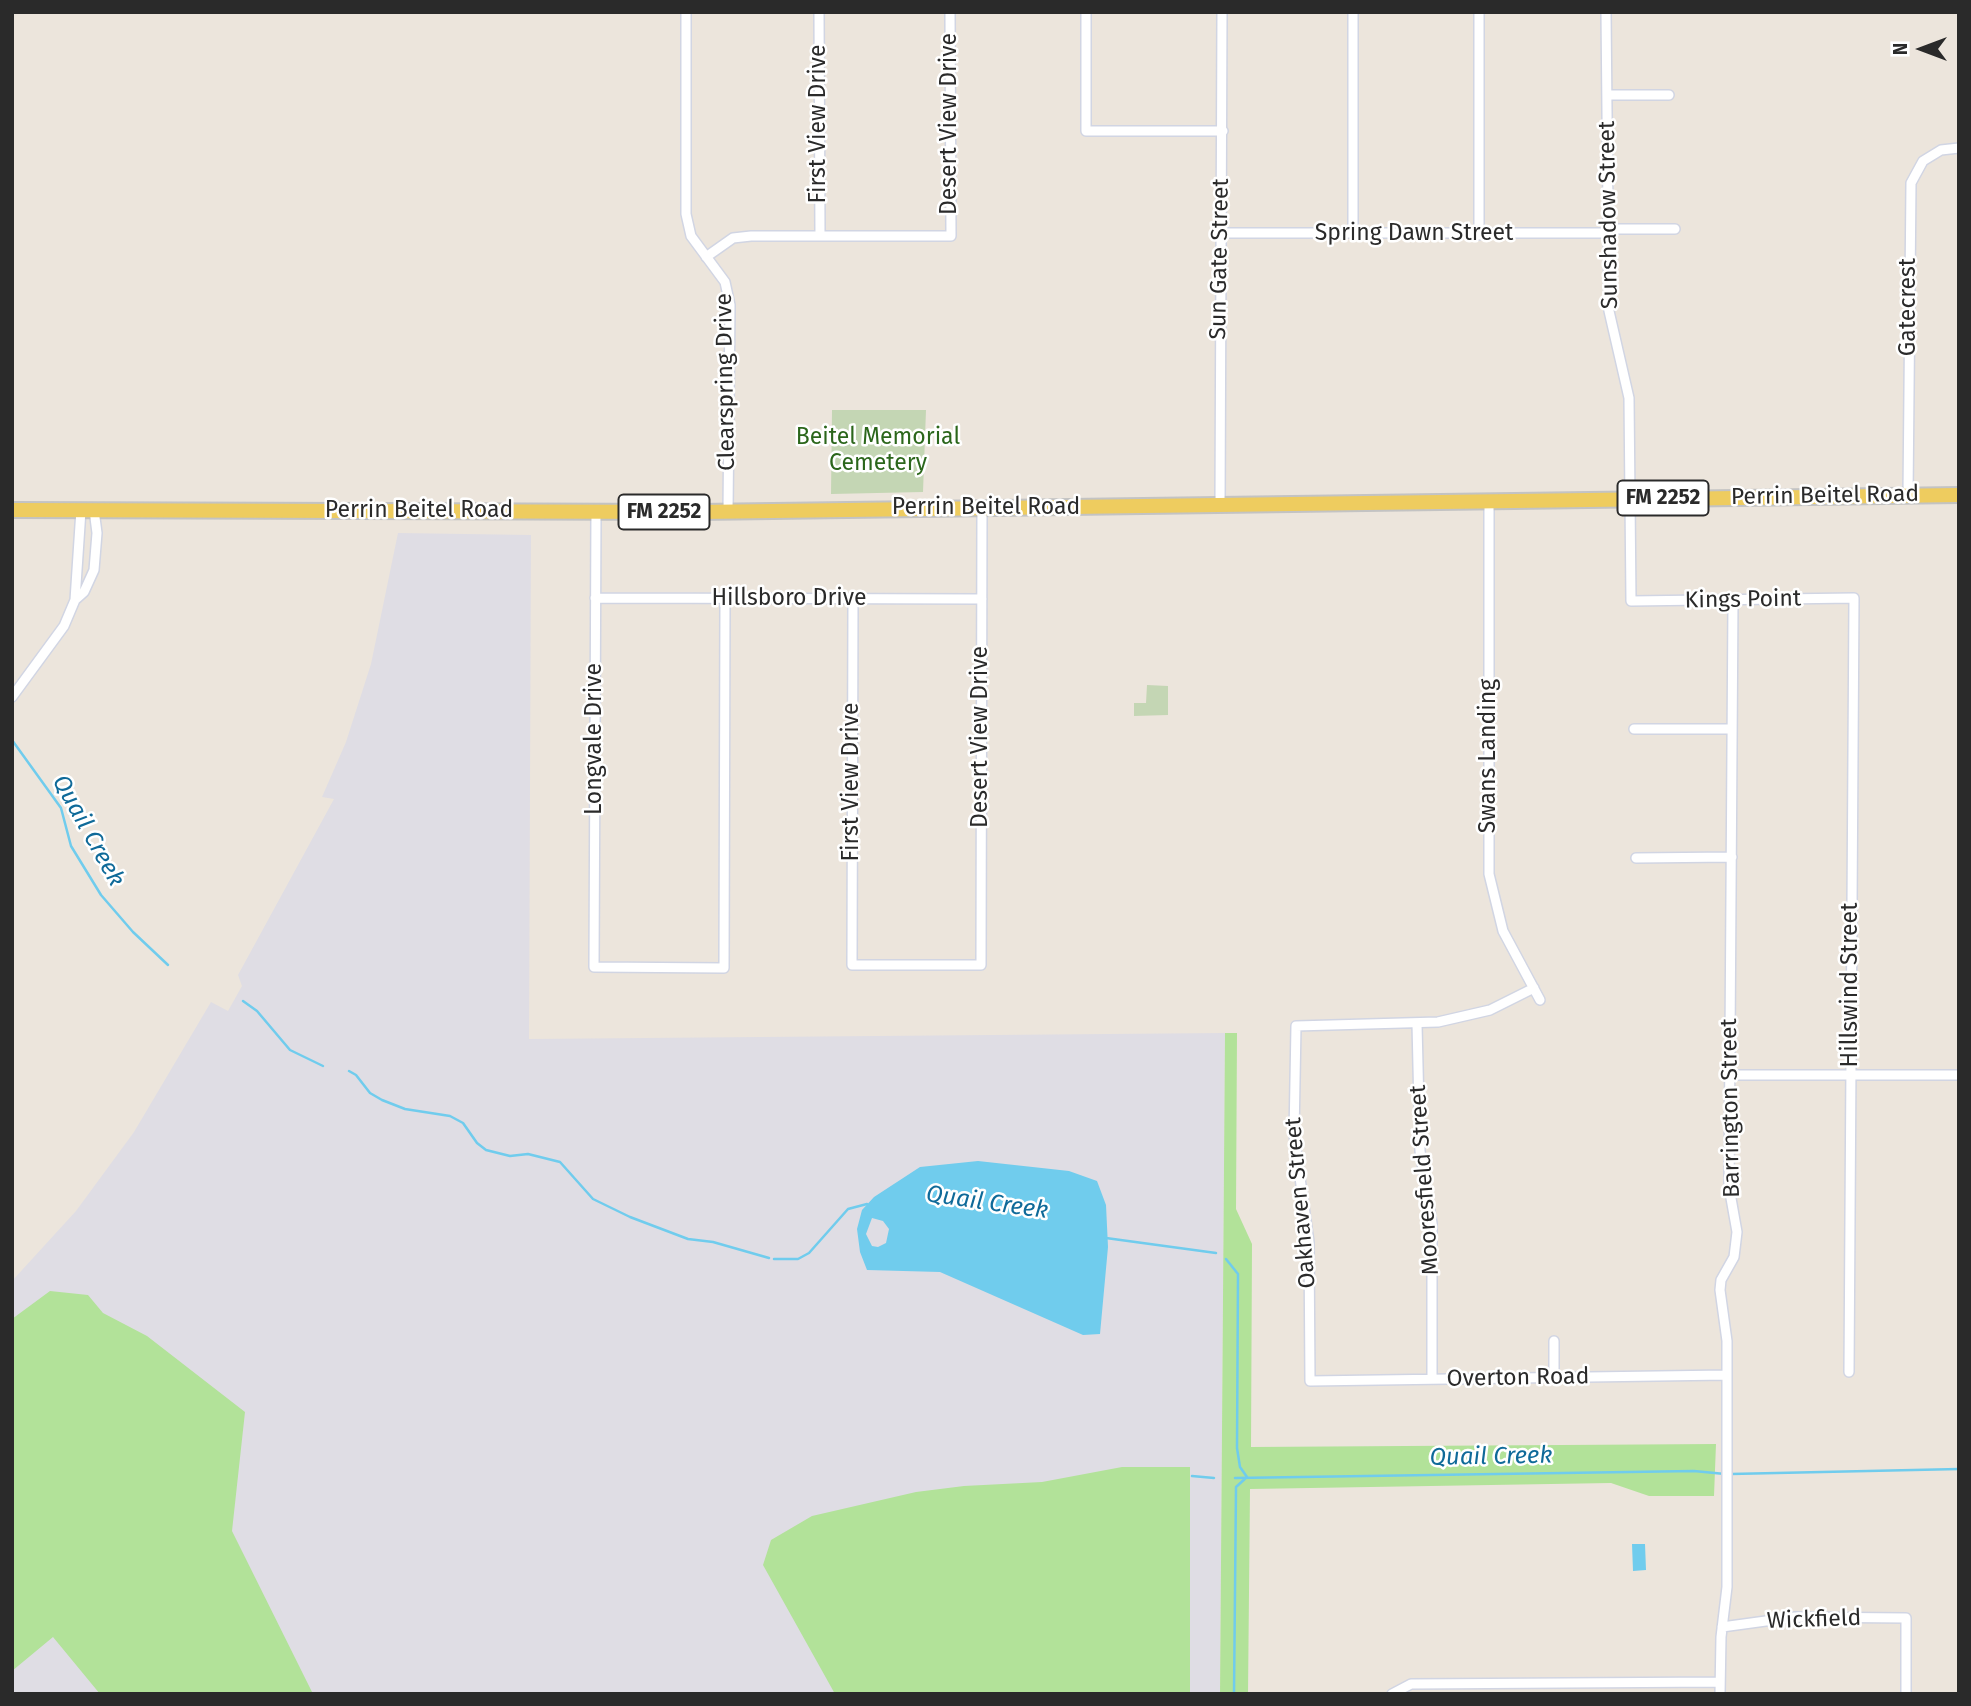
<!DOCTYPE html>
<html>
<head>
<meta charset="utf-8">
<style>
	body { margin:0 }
	#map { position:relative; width:1971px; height:1706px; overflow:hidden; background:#ece5dc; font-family:"Fira Sans",sans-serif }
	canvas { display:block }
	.frame { position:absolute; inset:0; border:14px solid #2a2a2a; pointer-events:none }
	.north { position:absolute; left:1887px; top:14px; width:70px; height:70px; -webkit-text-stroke:5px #fff; paint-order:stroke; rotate:270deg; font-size:19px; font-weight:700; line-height:28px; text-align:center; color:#2a2a2a }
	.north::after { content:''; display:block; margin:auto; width:24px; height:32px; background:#2a2a2a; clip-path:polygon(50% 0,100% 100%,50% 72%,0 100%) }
</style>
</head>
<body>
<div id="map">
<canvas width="1971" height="1706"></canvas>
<div class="frame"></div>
<div class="north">N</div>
</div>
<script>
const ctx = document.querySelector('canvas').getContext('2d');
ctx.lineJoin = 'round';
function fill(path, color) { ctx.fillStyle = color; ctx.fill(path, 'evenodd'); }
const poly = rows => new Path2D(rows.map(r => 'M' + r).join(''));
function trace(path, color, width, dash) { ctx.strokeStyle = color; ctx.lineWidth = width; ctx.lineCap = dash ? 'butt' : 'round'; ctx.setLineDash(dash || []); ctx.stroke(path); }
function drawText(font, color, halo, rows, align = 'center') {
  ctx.font = font + ' "Fira Sans",sans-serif'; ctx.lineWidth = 5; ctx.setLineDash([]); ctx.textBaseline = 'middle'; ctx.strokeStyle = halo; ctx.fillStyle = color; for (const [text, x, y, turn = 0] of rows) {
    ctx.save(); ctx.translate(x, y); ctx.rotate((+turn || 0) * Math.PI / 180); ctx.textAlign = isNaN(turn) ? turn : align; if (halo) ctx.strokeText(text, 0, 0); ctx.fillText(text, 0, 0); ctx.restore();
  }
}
const industrial = poly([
	[398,533,531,535,529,1039,1225,1033,1220,1694,12,1694,12,1281,76,1211,134,1132,211,1002,228,1011,242,986,238,975,334,799,322,797,346,742,371,664]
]);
const green = poly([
	[1225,1033,1237,1033,1236,1209,1252,1244,1251,1447,1716,1444,1714,1496,1649,1496,1611,1483,1250,1489,1248,1694,1220,1694],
	[50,1291,88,1295,103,1313,147,1336,245,1412,232,1531,313,1694,100,1694,53,1637,12,1671,12,1319],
	[1122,1467,1190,1467,1190,1694,835,1694,763,1565,771,1540,812,1516,916,1492,964,1486,1042,1482]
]);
const cemetery = poly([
	[832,410,926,410,923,492,831,494],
	[1147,685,1168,686,1168,715,1134,716,1134,703,1146,703]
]);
const water = poly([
	[978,1161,1069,1171,1097,1181,1106,1205,1108,1247,1100,1334,1083,1335,940,1272,867,1270,860,1252,857,1229,862,1210,874,1197,920,1167],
	[872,1218,883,1221,889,1229,886,1243,878,1247,872,1246,866,1234],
	[1632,1544,1645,1544,1646,1570,1633,1571]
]);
const stream = poly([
	[12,740,61,808,71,846,101,895,133,932,168,965],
	[243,1001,257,1011,290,1050,323,1066],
	[349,1071,356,1075,370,1093,382,1100,405,1109,450,1116,463,1123,477,1143,486,1150,510,1156,528,1154,560,1162,593,1199,630,1217,688,1239,713,1242,769,1258],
	[1106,1238,1216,1253],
	[774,1259,798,1259,809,1253,848,1209,867,1204],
	[1226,1259,1238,1274,1237,1448,1240,1467,1247,1477],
	[1731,1474,1959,1469],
	[1192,1476,1214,1478],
	[1235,1478,1694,1471,1725,1474],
	[1234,1694,1236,1487,1247,1477]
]);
const street = poly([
	[686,12,686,214,691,236,725,282,730,305,728,511],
	[819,12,820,236],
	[1086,12,1086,131,1223,131],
	[1353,12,1353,234],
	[1479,12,1479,235],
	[1606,12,1609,311,1629,398,1631,601,1854,598,1849,1372],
	[1607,95,1669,95],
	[1609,229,1675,229],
	[1220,233,1609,233],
	[706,257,733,238,751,236,951,236,950,12],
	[1908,495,1911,183,1923,161,1941,150,1959,148],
	[1489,500,1489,874,1503,931,1540,1000],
	[1220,506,1222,12],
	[596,511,594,967,724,968,725,599],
	[595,598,982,599],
	[853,599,852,965,981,965,982,508],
	[75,600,84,592,94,570,97,533,94,510],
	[12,697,64,626,75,600,81,510],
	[1634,729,1732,729],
	[1636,858,1732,857],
	[1534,988,1490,1010,1438,1022,1296,1026,1294,1135,1309,1242,1310,1381,1727,1375],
	[1417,1024,1420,1151,1432,1223,1432,1379],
	[1729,1075,1959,1075],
	[1554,1341,1554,1378],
	[1722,1627,1795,1617,1906,1618,1906,1694],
	[1392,1694,1411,1684,1720,1682],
	[1720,1694,1721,1637,1727,1587,1727,1341,1720,1290,1721,1280,1734,1257,1737,1232,1729,1187,1733,601]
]);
const primary = poly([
	[12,510,699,512,1959,495]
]);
const shields = [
	[1663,498,91],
	[664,512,91]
];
const shieldNames = [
	["FM 2252",1663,498],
	["FM 2252",664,512]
];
const streetNames = [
	["First View Drive",819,124,-90],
	["Desert View Drive",950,124,-90],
	["Sunshadow Street",1609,215,-91],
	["Spring Dawn Street",1414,234],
	["Sun Gate Street",1220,259,-89],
	["Gatecrest",1909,307,-90],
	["Clearspring Drive",726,382,-91],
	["Perrin Beitel Road",1825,496,-1],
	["Perrin Beitel Road",986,508],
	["Perrin Beitel Road",419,511],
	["Hillsboro Drive",789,599],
	["Kings Point",1743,600,-1],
	["Desert View Drive",981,737,-90],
	["Longvale Drive",595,739,-90],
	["Swans Landing",1489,756,-90],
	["First View Drive",852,782,-90],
	["Hillswind Street",1851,985,-90],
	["Barrington Street",1731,1108,-91],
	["Mooresfield Street",1425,1180,-94],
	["Oakhaven Street",1301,1203,-95],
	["Overton Road",1518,1378,-1],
	["Wickfield",1814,1620,-2]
];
const parkNames = [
	["Beitel Memorial",878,438],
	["Cemetery",878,464]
];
const waterNames = [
	["Quail Creek",88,831,61],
	["Quail Creek",987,1203,8],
	["Quail Creek",1491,1457,-1]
];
fill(industrial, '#dfdde4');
fill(green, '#b2e299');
fill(cemetery, '#c4d6b4');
fill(water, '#70cced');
trace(stream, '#70cced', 2.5);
trace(street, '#d1d5e3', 12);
trace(primary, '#c3c3c3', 18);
trace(street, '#fff', 9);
trace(primary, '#eecc5f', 14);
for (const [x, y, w] of shields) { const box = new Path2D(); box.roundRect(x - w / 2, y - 17.5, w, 35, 5); ctx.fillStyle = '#fff'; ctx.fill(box); trace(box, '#2a2a2a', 2); }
drawText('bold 21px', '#2a2a2a', null, shieldNames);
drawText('23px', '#2a2a2a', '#fff', streetNames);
drawText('23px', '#2b661b', '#fff', parkNames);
drawText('italic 24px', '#0f6a99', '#fff', waterNames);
</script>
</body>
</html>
